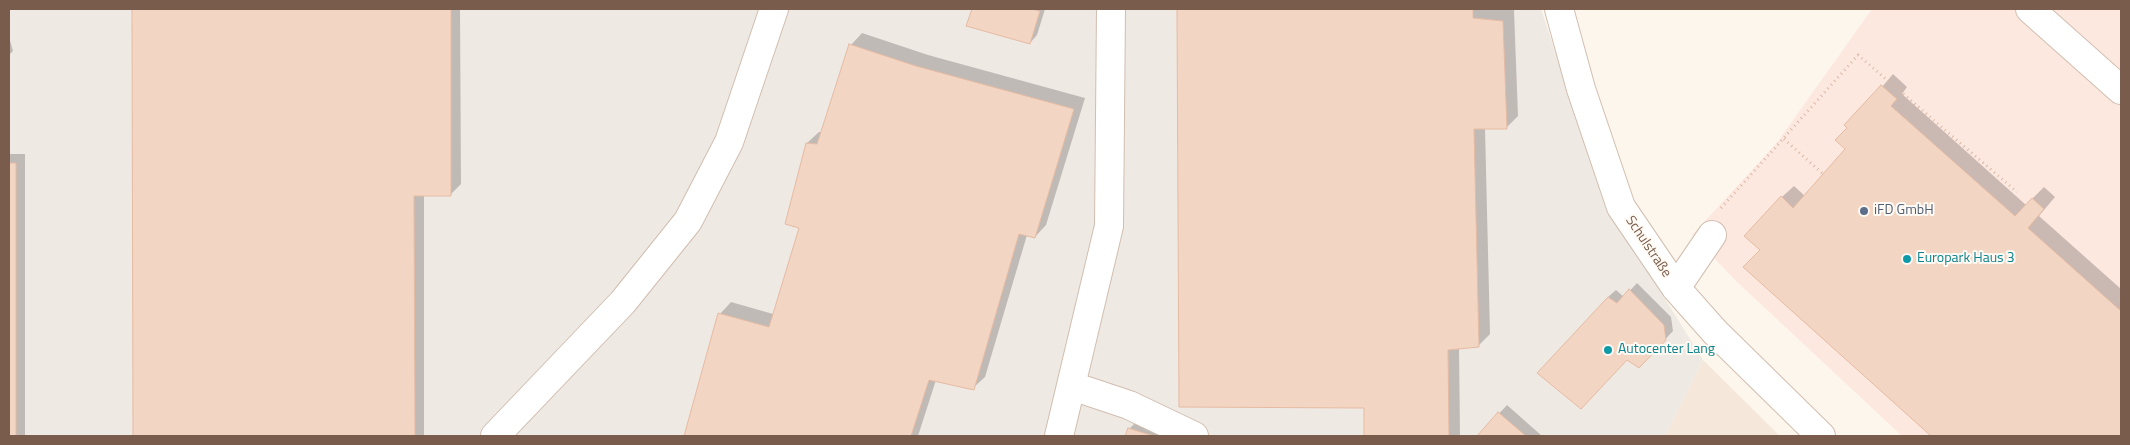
<!DOCTYPE html>
<html>
<head>
<meta charset="utf-8">
<style>
	body { margin:0 }
	#map { position:relative; width:2130px; height:445px; overflow:hidden; background:#fdf6ec; font-family:"Titillium Web",sans-serif }
	canvas { display:block }
	.frame { position:absolute; inset:0; border:10px solid #7a5c4d; pointer-events:none }
</style>
</head>
<body>
<div id="map">
<canvas width="2130" height="445"></canvas>
<div class="frame"></div>
</div>
<script>
const ctx = document.querySelector('canvas').getContext('2d');
ctx.lineJoin = 'round';
function fill(path, color) { ctx.fillStyle = color; ctx.fill(path, 'evenodd'); }
const poly = rows => new Path2D(rows.map(r => 'M' + r).join(''));
function trace(path, color, width, dash) { ctx.strokeStyle = color; ctx.lineWidth = width; ctx.lineCap = dash ? 'butt' : 'round'; ctx.setLineDash(dash || []); ctx.stroke(path); }
function drawText(font, color, halo, rows, align = 'center') {
  ctx.font = font + ' "Titillium Web",sans-serif'; ctx.lineWidth = 4; ctx.setLineDash([]); ctx.textBaseline = 'middle'; ctx.strokeStyle = halo; ctx.fillStyle = color; for (const [text, x, y, turn = 0] of rows) {
    ctx.save(); ctx.translate(x, y); ctx.rotate((+turn || 0) * Math.PI / 180); ctx.textAlign = isNaN(turn) ? turn : align; if (halo) ctx.strokeText(text, 0, 0); ctx.fillText(text, 0, 0); ctx.restore();
  }
}
const residential = poly([
	[1703,360,1780,436,1665,436]
]);
const commercial = poly([
	[1872,9,2121,9,2121,436,1902,436,1735,280,1692,235,1776,144]
]);
const industrial = poly([
	[9,9,1541,9,1605,202,1703,360,1665,436,9,436]
]);
const shadow = poly([
	[134,9,460,9,461,184,451,194,424,194,424,436,134,436],
	[973,9,1045,9,1037,35,1030,43,968,25],
	[1178,9,1514,10,1518,116,1506,128,1485,128,1490,334,1478,346,1459,348,1460,436,1366,436,1365,407,1181,405],
	[862,33,928,55,1085,98,1046,225,1035,237,1027,235,985,377,973,388,936,380,918,436,685,436,720,314,731,302,773,314,801,227,807,143,819,132,822,132,851,45],
	[9,37,13,51,9,55],
	[1893,74,1907,87,1902,94,2026,205,2044,187,2055,197,2039,216,2121,289,2121,436,1933,436,1745,267,1762,250,1782,197,1794,186,1805,196,1847,149,1848,127],
	[9,154,25,154,25,436,9,436],
	[1637,283,1671,317,1673,331,1639,367,1608,297,1616,290,1624,297],
	[1507,405,1542,436,1478,436],
	[1139,419,1188,436,1127,436,1129,429]
]);
const building = poly([
	[132,9,451,9,451,196,414,196,415,436,133,436,132,9],
	[972,9,1031,9,1040,11,1030,44,966,26,972,9],
	[1177,9,1473,9,1473,18,1503,21,1507,129,1474,129,1479,347,1448,350,1449,436,1364,436,1364,408,1179,407,1177,9],
	[849,44,916,66,1074,109,1035,238,1019,234,974,390,929,380,911,436,684,436,718,313,769,327,799,228,785,224,806,143,817,144,849,44],
	[1881,85,1897,99,1891,106,2015,216,2032,198,2044,209,2028,228,2121,311,2121,436,1931,436,1743,267,1760,250,1744,236,1781,196,1793,208,1845,149,1835,140,1847,128,1844,125,1881,85],
	[9,163,16,163,16,436,9,436,9,163],
	[1629,289,1664,325,1666,340,1639,368,1627,360,1581,409,1537,373,1608,297,1617,303,1629,289],
	[1498,412,1526,436,1477,436,1498,412],
	[1128,428,1154,436,1125,436,1128,428]
]);
const path = poly([
	[1784,139,1823,174],
	[1721,208,1858,55,2017,192]
]);
const minor = poly([
	[1559,9,1581,89,1621,207,1676,288,1715,332,1821,436],
	[2030,9,2121,90],
	[1676,288,1712,235],
	[1072,386,1129,405,1194,436],
	[495,436,623,302,688,221,729,142,774,9],
	[1059,436,1109,226,1111,9]
]);
const markers = [
	[1864,211,5,"#5c6f8a"],
	[1907,259,5,"#0f9aa8"],
	[1608,350,5,"#0f9aa8"]
];
const serviceNames = [
	["iFD GmbH",1874,211]
];
const streetNames = [
	["Schulstraße",1648,247,56]
];
const cultureNames = [
	["Europark Haus 3",1917,259],
	["Autocenter Lang",1618,350]
];
fill(residential, '#f5e8da');
fill(commercial, '#fde8e0');
fill(industrial, '#efe9e4');
fill(shadow, '#0003');
fill(building, '#f3d5c3');
trace(building, '#e6bba3', 1);
trace(minor, '#d1beb0', 30);
trace(path, '#d9b8a5', 3, [1, 4]);
trace(minor, '#fff', 28);
for (const [x, y, r, color] of markers) { const dot = new Path2D(); dot.arc(x, y, r, 0, 2 * Math.PI); ctx.fillStyle = color; ctx.fill(dot); trace(dot, '#fffaf3', 2); }
drawText('14px', '#4e5e75', '#fffaf3', serviceNames, 'left');
drawText('14px', '#7a5c4d', '#fffaf3', streetNames);
drawText('14px', '#0d838f', '#fffaf3', cultureNames, 'left');
</script>
</body>
</html>
